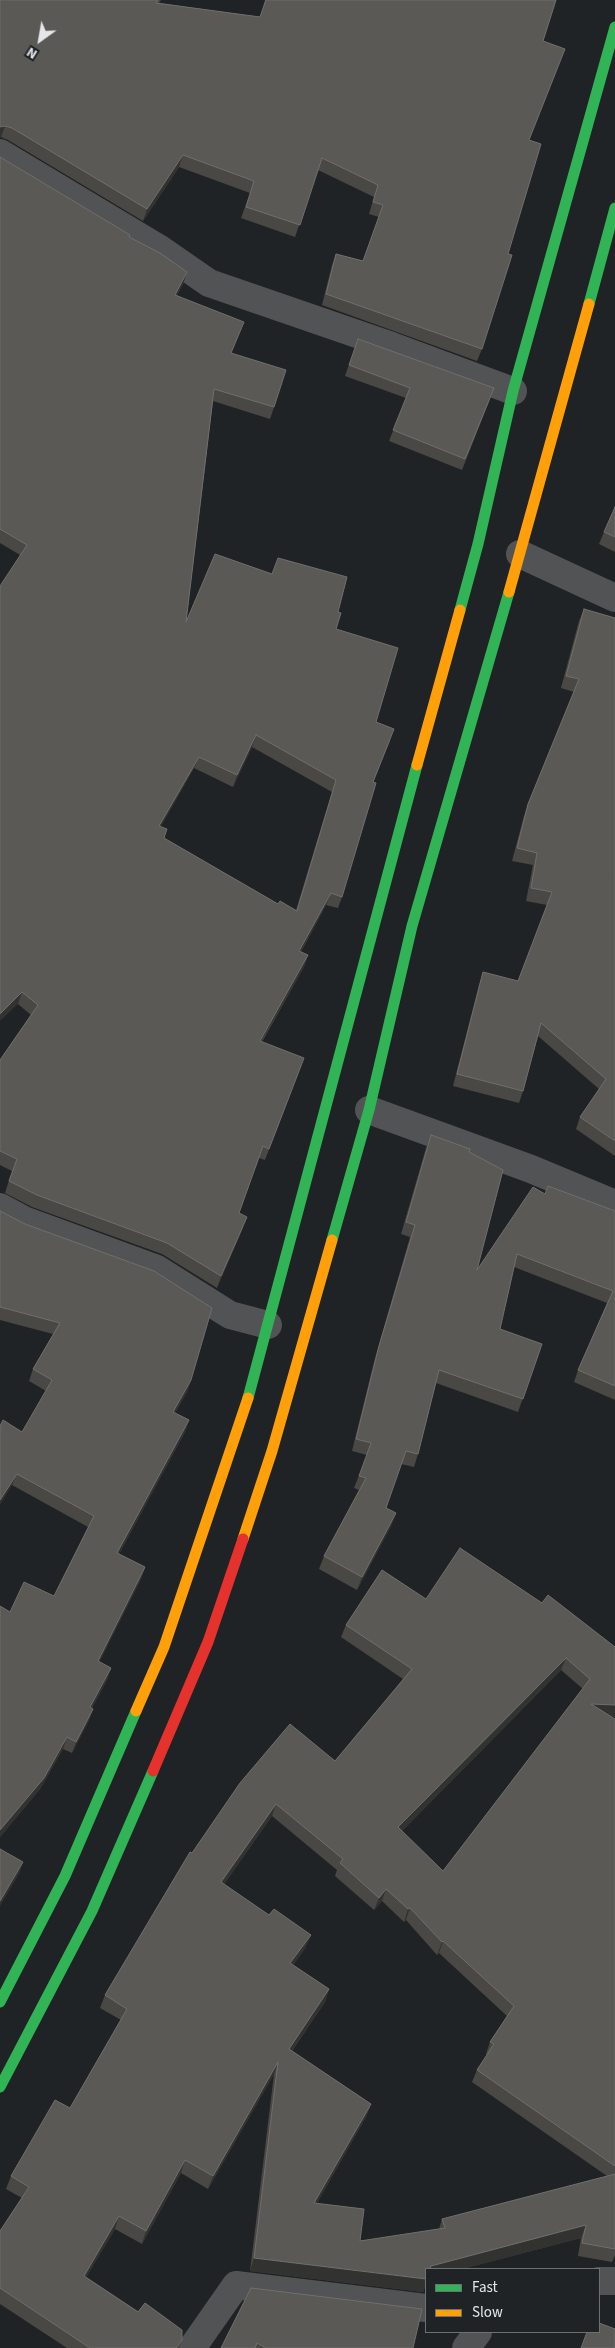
<!DOCTYPE html>
<html>
<head>
<meta charset="utf-8">
<style>
	body { margin:0 }
	#map { position:relative; width:615px; height:2348px; overflow:hidden; background:#202325; font-family:"Source Sans 3",sans-serif }
	canvas { display:block }
	.legend { position:absolute; left:425px; top:2268px; width:175px; height:65px; box-sizing:border-box; background:#1f2326; border:1px solid #6e7174; margin:0; padding:6px 9px; list-style:none; font-size:15px; color:#e4e6e9 }
	.legend li { display:flex; align-items:center; gap:10px; height:25px }
	.legend b { width:25px; border:1px solid #6e7174 }
	.north { position:absolute; left:15px; top:15px; width:50px; height:50px; -webkit-text-stroke:4px #1f2326; paint-order:stroke; rotate:212deg; font-size:14px; font-weight:700; line-height:20px; text-align:center; color:#e4e6e9 }
	.north::after { content:''; display:block; margin:auto; width:18px; height:22px; background:#e4e6e9; clip-path:polygon(50% 0,100% 100%,50% 72%,0 100%) }
</style>
</head>
<body>
<div id="map">
<canvas width="615" height="2348"></canvas>
<ul class="legend">
<li><b style="height:6px;background:#30b455"></b>Fast</li>
<li><b style="height:6px;background:#ff9f0a"></b>Slow</li>
</ul>
<div class="north">N</div>
</div>
<script>
const ctx = document.querySelector('canvas').getContext('2d');
ctx.lineJoin = 'round';
const poly = rows => new Path2D(rows.map(r => 'M' + r).join(''));
function trace(path, color, width, dash) { ctx.strokeStyle = color; ctx.lineWidth = width; ctx.lineCap = dash ? 'butt' : 'round'; ctx.setLineDash(dash || []); ctx.stroke(path); }
function fill(path, color) { ctx.fillStyle = color; ctx.fill(path, 'evenodd'); }
const street = poly([
	[0,153,160,249,209,283,392,346,513,391],
	[520,554,615,598],
	[369,1110,531,1169,615,1204],
	[0,1207,26,1221,157,1269,230,1315,268,1325],
	[599,2281,615,2281],
	[192,2348,236,2285,426,2308],
	[466,2348,478,2332]
]);
const fast = poly([
	[589,304,615,208],
	[460,610,478,544,513,391,615,27],
	[332,1240,369,1110,412,926,509,592],
	[248,1398,417,765],
	[0,2002,65,1876,136,1711],
	[0,2087,92,1911,153,1771]
]);
const slow = poly([
	[509,592,589,304],
	[417,765,460,610],
	[243,1539,272,1451,332,1240],
	[136,1711,164,1647,248,1398]
]);
const jam = poly([
	[153,1771,208,1642,243,1539]
]);
const wall = poly([
	[0,0,161,0,159,3,260,17,265,0,556,0,543,41,529,140,508,254,482,349,477,361,322,305,332,265,336,254,363,261,379,217,369,214,374,197,318,170,295,237,241,218,250,193,179,167,143,221,8,140,1,137],
	[0,157,130,235,129,237,187,272,183,284,177,295,232,353,274,407,270,419,213,401,186,622,338,612,336,629,376,722,390,741,373,782,342,897,338,908,326,905,301,952,308,955,304,967,262,1042,304,1058,265,1160,259,1158,239,1213,243,1228,217,1288,162,1254,32,1207,5,1193,12,1171,0,1165,0,1060,31,1015,18,1004,20,555,0,543],
	[252,747,332,792,296,910,278,904,164,838,161,826,194,768,233,787],
	[358,339,490,399,462,470,389,441,406,398,345,376],
	[615,507,615,552,599,544,604,532],
	[584,609,615,618,615,1156,576,1129,580,1117,599,1089,538,1036,523,1091,519,1103,453,1086,479,985,483,972,518,981,547,905,526,901,533,865,512,861,524,816,528,804,574,692,561,688,579,621],
	[431,1135,469,1152,477,1270,545,1194,615,1211,615,1400,574,1382,578,1370,607,1303,514,1267,500,1329,542,1344,518,1412,436,1383,418,1454,414,1467,401,1464,386,1508,396,1513,391,1526,357,1590,319,1569,324,1556,359,1490,354,1488,367,1455,352,1451,375,1358,410,1237,401,1234,426,1148],
	[0,1211,191,1380,187,1392,175,1413,189,1420,185,1432,119,1554,145,1567,141,1579,99,1662,111,1668,107,1680,92,1708,93,1709,89,1720,72,1753,63,1749,40,1789,0,1837,0,1606,10,1612,54,1596,88,1527,12,1485,22,1432,46,1391,29,1381,33,1369,53,1334,0,1320],
	[548,1595,612,1717,615,1719,615,2255,612,2262,578,2256,581,2238,462,2269,426,2269,426,2284,423,2292,250,2271,274,2074,208,2189,181,2173,142,2244,115,2229,86,2277,182,2340,179,2348,67,2348,0,2304,0,2231,22,2198,6,2189,11,2176,70,2108,121,2020,100,2008,105,1995,192,1853,335,1761,403,1679,341,1637,346,1625,426,1599,542,1603],
	[561,1670,583,1689,443,1871,402,1831],
	[272,1816,337,1870,335,1876,374,1910,382,1901,404,1922,406,1920,437,1955,439,1953,507,2016,490,2042,486,2054,487,2055,477,2070,472,2082,607,2176,442,2219,439,2229,360,2241,317,2203,366,2117,371,2104,292,2051,325,2002,329,1989,293,1965,306,1947,224,1884],
	[251,2288,413,2348,221,2348]
]);
const shadedWall = poly([
	[5,126,1,137,0,138,0,127],
	[183,155,179,167,143,221,147,209],
	[187,272,183,284,171,307,175,295],
	[256,735,252,747,233,787,237,775],
	[199,757,194,768,155,837,159,826],
	[331,893,326,905,295,962,299,951],
	[308,955,304,967,255,1052,260,1041],
	[22,992,18,1004,0,1021,0,1014],
	[247,1217,243,1228,217,1288,221,1276],
	[191,1380,187,1392,169,1423,173,1412],
	[189,1420,185,1432,113,1565,117,1553],
	[17,1474,12,1485,0,1505,0,1500],
	[396,1513,391,1526,357,1590,362,1577],
	[145,1567,141,1579,94,1673,98,1661],
	[566,1658,561,1670,394,1839,398,1827],
	[111,1668,107,1680,86,1719,90,1707],
	[591,1704,615,1705,615,1717,587,1716],
	[93,1709,89,1720,72,1753,76,1742],
	[67,1737,63,1749,40,1789,0,1837,0,1830],
	[276,1804,272,1816,217,1895,221,1882],
	[23,1862,19,1874,0,1906,0,1901],
	[386,1889,382,1901,374,1910,379,1898],
	[410,1908,406,1920,404,1922,408,1909],
	[311,1935,306,1947,286,1976,290,1963],
	[443,1941,439,1953,437,1955,442,1942],
	[329,1989,325,2002,284,2062,289,2049],
	[278,2062,274,2074,208,2189,213,2176],
	[371,2104,366,2117,310,2215,314,2203],
	[185,2160,181,2173,142,2244,146,2231],
	[119,2216,115,2229,80,2288,84,2276],
	[586,2225,581,2238,462,2269,430,2269,431,2266],
	[254,2258,426,2279,426,2284,423,2292,250,2271]
]);
const building = poly([
	[0,0,158,0,156,3,260,17,266,0,556,0,543,41,565,49,529,140,541,144,508,254,512,255,482,349,326,294,336,254,363,261,383,205,373,202,378,185,322,158,300,225,246,207,254,181,183,155,147,209,12,128,5,126,0,127,0,0],
	[0,157,130,235,129,237,160,253,187,272,175,295,244,322,231,353,286,370,274,407,214,389,186,622,215,554,272,574,278,558,347,577,338,612,341,613,336,629,398,648,376,722,394,729,373,782,376,783,342,897,331,893,299,951,308,955,260,1041,304,1058,269,1149,263,1146,239,1213,247,1217,221,1276,167,1243,37,1195,9,1181,17,1159,0,1151,0,1060,38,1005,22,992,0,1014,0,586,27,545,0,529,0,157],
	[256,735,336,780,297,911,280,901,278,904,164,838,167,829,159,826,199,757,237,775,256,735],
	[358,339,494,388,465,459,393,430,410,388,349,365,358,339],
	[615,507,615,537,604,532,615,507],
	[584,609,615,618,615,1141,580,1117,606,1079,541,1023,523,1091,457,1074,483,972,518,981,552,892,531,888,537,853,517,848,528,804,579,679,566,676,584,609],
	[431,1135,470,1149,469,1152,503,1170,477,1270,533,1187,545,1194,548,1186,615,1211,615,1386,578,1370,613,1291,517,1254,500,1329,542,1344,523,1399,439,1370,418,1454,406,1451,386,1508,396,1513,362,1577,324,1556,366,1478,359,1476,371,1443,356,1439,379,1346,415,1225,406,1222,431,1135],
	[0,1211,25,1224,154,1271,212,1308,191,1380,173,1412,189,1420,117,1553,145,1567,98,1661,111,1668,90,1707,93,1709,76,1742,67,1737,44,1778,0,1830,0,1606,10,1612,24,1582,54,1596,94,1516,17,1474,0,1500,0,1426,3,1420,22,1432,52,1380,33,1369,60,1323,0,1307,0,1211],
	[460,1548,542,1603,548,1595,615,1647,615,1705,591,1704,615,1719,615,2166,477,2070,494,2044,490,2042,514,2006,443,1941,442,1942,410,1908,408,1909,386,1889,379,1898,340,1863,343,1859,276,1804,221,1882,269,1915,274,1909,311,1935,290,1963,329,1989,289,2049,371,2104,314,2203,364,2209,360,2241,445,2228,442,2219,615,2174,615,2249,582,2243,586,2225,431,2266,430,2269,426,2269,426,2279,254,2258,278,2062,213,2176,185,2160,146,2231,119,2216,84,2276,138,2312,145,2303,182,2330,182,2340,176,2348,90,2348,0,2288,0,2231,29,2187,11,2176,55,2100,70,2108,127,2009,105,1995,190,1852,192,1853,240,1783,290,1724,335,1761,412,1669,346,1625,382,1570,426,1599,460,1548],
	[566,1658,590,1679,443,1871,398,1827,566,1658],
	[0,1849,23,1862,0,1901,0,1849],
	[251,2288,422,2309,413,2348,266,2348,257,2343,255,2348,221,2348,251,2288],
	[599,2323,615,2329,615,2348,581,2348,587,2332,599,2332,599,2323]
]);
trace(street, '#525355', 28);
trace(fast, '#30b455', 11);
trace(slow, '#ff9f0a', 11);
trace(jam, '#e5322d', 11);
fill(wall, '#4a4844');
fill(shadedWall, '#323230');
fill(building, '#5a5956');
trace(building, '#706f6d', 1);
</script>
</body>
</html>
